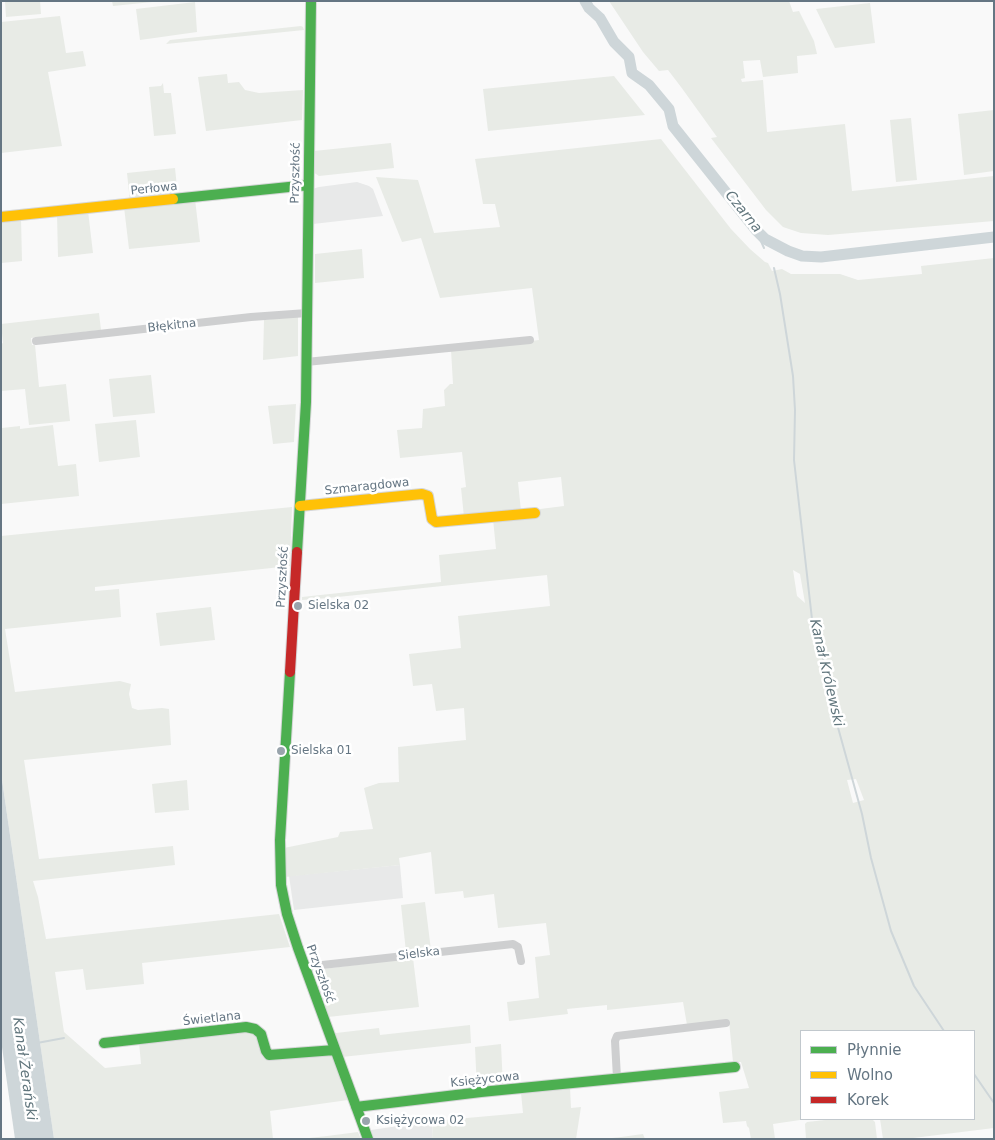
<!DOCTYPE html>
<html>
<head>
<meta charset="utf-8">
<style>
	body { margin:0 }
	#map { position:relative; width:995px; height:1140px; overflow:hidden; background:#f9f9f9; font-family:"DejaVu Sans",sans-serif }
	canvas { display:block }
	.frame { position:absolute; inset:0; border:2px solid #657683; pointer-events:none }
	.legend { position:absolute; left:800px; top:1030px; width:175px; height:90px; box-sizing:border-box; background:#fff; border:1px solid #c1c8cd; margin:0; padding:6px 9px; list-style:none; font-size:15px; color:#657683 }
	.legend li { display:flex; align-items:center; gap:10px; height:25px }
	.legend b { width:25px; border:1px solid #c1c8cd }
</style>
</head>
<body>
<div id="map">
<canvas width="995" height="1140"></canvas>
<div class="frame"></div>
<ul class="legend">
<li><b style="height:6px;background:#4caf50"></b>Płynnie</li>
<li><b style="height:6px;background:#ffc107"></b>Wolno</li>
<li><b style="height:6px;background:#c62828"></b>Korek</li>
</ul>
</div>
<script>
const ctx = document.querySelector('canvas').getContext('2d');
ctx.lineJoin = 'round';
function fill(path, color) { ctx.fillStyle = color; ctx.fill(path, 'evenodd'); }
const poly = rows => new Path2D(rows.map(r => 'M' + r).join(''));
function trace(path, color, width, dash) { ctx.strokeStyle = color; ctx.lineWidth = width; ctx.lineCap = dash ? 'butt' : 'round'; ctx.setLineDash(dash || []); ctx.stroke(path); }
function drawText(font, color, halo, rows, align = 'center') {
  ctx.font = font + ' "DejaVu Sans",sans-serif'; ctx.lineWidth = 5; ctx.setLineDash([]); ctx.textBaseline = 'middle'; ctx.strokeStyle = halo; ctx.fillStyle = color; for (const [text, x, y, turn = 0] of rows) {
    ctx.save(); ctx.translate(x, y); ctx.rotate((+turn || 0) * Math.PI / 180); ctx.textAlign = isNaN(turn) ? turn : align; if (halo) ctx.strokeText(text, 0, 0); ctx.fillText(text, 0, 0); ctx.restore();
  }
}
const built = poly([
	[357,182,369,186,373,189,383,216,313,224,312,189,319,187],
	[400,865,403,898,294,910,289,876],
	[433,1121,432,1139,374,1139,371,1130]
]);
const green = poly([
	[5,1,40,1,41,14,6,17],
	[112,1,162,1,113,6],
	[609,1,789,1,793,12,799,11,814,41,817,54,797,56,798,73,763,77,760,60,743,61,745,78,741,79,742,82,763,80,767,132,845,124,852,191,994,176,994,221,828,235,801,233,783,227,766,210,711,138,717,137,681,87,668,70,659,71,643,52],
	[195,2,197,32,140,40,136,9],
	[870,3,875,43,835,48,816,9],
	[60,16,66,53,83,51,86,66,48,72,62,146,1,153,1,22],
	[301,26,303,27,304,30,166,44,170,40],
	[227,74,228,83,239,82,245,90,259,93,303,90,302,120,206,131,198,77],
	[614,76,645,115,488,131,483,89],
	[163,83,164,93,171,93,176,134,154,136,149,87,161,86],
	[994,110,994,171,964,175,958,114],
	[911,118,917,180,896,182,890,120],
	[661,139,731,229,750,249,765,262,768,263,772,271,782,269,791,274,840,274,858,280,922,274,921,266,994,258,994,1128,905,1139,883,1139,880,1119,974,1119,974,1031,801,1031,801,1118,800,1120,773,1124,775,1139,751,1139,749,1128,747,1126,746,1121,723,1123,719,1092,749,1088,741,1062,733,1062,729,1021,687,1025,683,1002,607,1010,607,1005,567,1009,568,1014,509,1021,507,1002,539,998,535,957,550,955,546,923,498,928,494,894,464,898,463,891,435,894,431,852,399,858,400,865,285,877,284,848,338,837,340,832,373,829,364,788,379,783,399,782,398,747,466,740,464,708,436,711,432,684,413,686,409,654,461,648,458,616,550,606,547,575,328,598,302,600,302,597,441,582,439,555,496,549,493,519,536,515,540,509,564,506,561,477,518,482,521,511,464,517,461,488,466,487,462,452,400,458,397,430,422,428,423,409,445,406,444,390,450,384,453,384,451,350,539,340,532,288,440,298,421,238,402,242,376,177,418,180,434,233,500,227,495,204,483,204,475,159],
	[793,570,800,574,805,603,797,596],
	[856,779,864,800,853,803,847,780],
	[391,143,394,168,319,176,313,172,314,151],
	[175,168,178,197,130,202,127,173],
	[195,199,200,242,129,249,124,207],
	[88,211,93,253,58,257,57,214],
	[21,218,22,261,1,263,1,220],
	[362,249,364,278,315,283,315,254],
	[99,313,101,330,31,338,32,345,35,345,39,387,66,384,70,421,29,425,25,389,1,391,1,344,3,343,1,324],
	[298,316,298,356,263,360,264,320],
	[151,375,155,413,113,417,109,379],
	[296,404,294,442,273,444,268,406],
	[136,420,140,457,99,462,95,424],
	[1,422,2,428,20,426,20,429,53,425,58,466,76,464,79,496,1,504],
	[292,507,290,566,95,587,95,591,119,589,121,617,5,629,15,692,120,681,131,684,129,694,132,708,138,710,162,708,169,709,171,745,24,760,39,859,173,846,175,865,33,881,38,897,46,939,279,914,290,947,142,963,144,984,86,990,83,969,55,972,64,1032,105,1068,141,1064,139,1042,253,1030,260,1040,261,1054,265,1059,331,1053,348,1100,270,1111,273,1139,54,1139,1,773,1,536],
	[211,607,215,640,160,646,156,613],
	[187,780,189,810,155,813,152,784],
	[425,902,431,950,406,952,401,905],
	[413,958,419,1007,328,1017,311,971,314,970],
	[470,1025,471,1043,342,1057,334,1035,336,1033,379,1028,380,1035],
	[501,1044,503,1087,477,1090,475,1047],
	[570,1087,571,1108,581,1107,576,1139,432,1139,433,1121,523,1113,521,1093],
	[834,1119,872,1119,875,1122,877,1139,806,1139,805,1124,807,1122],
	[358,1132,361,1139,300,1139,327,1136],
	[643,1134,645,1139,603,1139,621,1137]
]);
const water = poly([
	[1,773,31,980,54,1139,15,1139,1,1040]
]);
const stream = poly([
	[756,230,764,248],
	[774,268,780,294,793,376,795,410,794,460,813,628,824,662,824,677,862,814,871,858,891,931,914,986,944,1031],
	[37,1043,64,1038],
	[974,1074,994,1103]
]);
const river = poly([
	[585,1,589,8,600,18,614,42,629,57,632,73,649,85,669,109,673,126,756,230,765,239,788,251,802,256,821,257,994,237]
]);
const street = poly([
	[36,341,251,317,307,313],
	[306,362,530,340],
	[304,967,513,944,518,947,521,961],
	[617,1078,615,1041,617,1036,726,1023]
]);
const fast = poly([
	[173,199,308,185],
	[297,552,306,402,311,1],
	[290,672,280,840,281,885,287,914,298,948,368,1139],
	[104,1043,246,1027,255,1029,261,1034,266,1051,269,1055,335,1050],
	[356,1107,481,1092,735,1067]
]);
const slow = poly([
	[1,217,173,199],
	[300,506,422,494,428,496,432,519,436,522,535,513]
]);
const jam = poly([
	[290,672,297,552]
]);
const markers = [
	[298,606,5,"#99a4ac"],
	[281,751,5,"#99a4ac"],
	[366,1121,5,"#99a4ac"]
];
const streetNames = [
	["Przyszłość",296,173,-89],
	["Perłowa",154,189,-6],
	["Błękitna",172,326,-6],
	["Szmaragdowa",367,487,-6],
	["Przyszłość",283,577,-87],
	["Sielska",419,954,-7],
	["Przyszłość",320,974,70],
	["Świetlana",212,1019,-6],
	["Księżycowa",485,1080,-6]
];
const poiNames = [
	["Sielska 02",308,606],
	["Sielska 01",291,751],
	["Księżycowa 02",376,1121]
];
const waterNames = [
	["Czarna",743,212,51],
	["Kanał Królewski",826,673,77],
	["Kanał Żerański",24,1069,82]
];
fill(built, '#e8e9e9');
fill(green, '#e8ebe6');
fill(water, '#ced6d9');
trace(stream, '#ced6d9', 2);
trace(river, '#ced6d9', 11);
trace(fast, '#d5d6d7', 12);
trace(slow, '#d5d6d7', 12);
trace(jam, '#d5d6d7', 12);
trace(street, '#cecfd0', 8);
trace(fast, '#4caf50', 10);
trace(slow, '#ffc107', 10);
trace(jam, '#c62828', 10);
for (const [x, y, r, color] of markers) { const dot = new Path2D(); dot.arc(x, y, r, 0, 2 * Math.PI); ctx.fillStyle = color; ctx.fill(dot); trace(dot, '#fff', 2); }
drawText('12px', '#657683', '#fff', streetNames);
drawText('12px', '#657683', '#fff', poiNames, 'left');
drawText('italic 14px', '#60757c', '#fff', waterNames);
</script>
</body>
</html>
